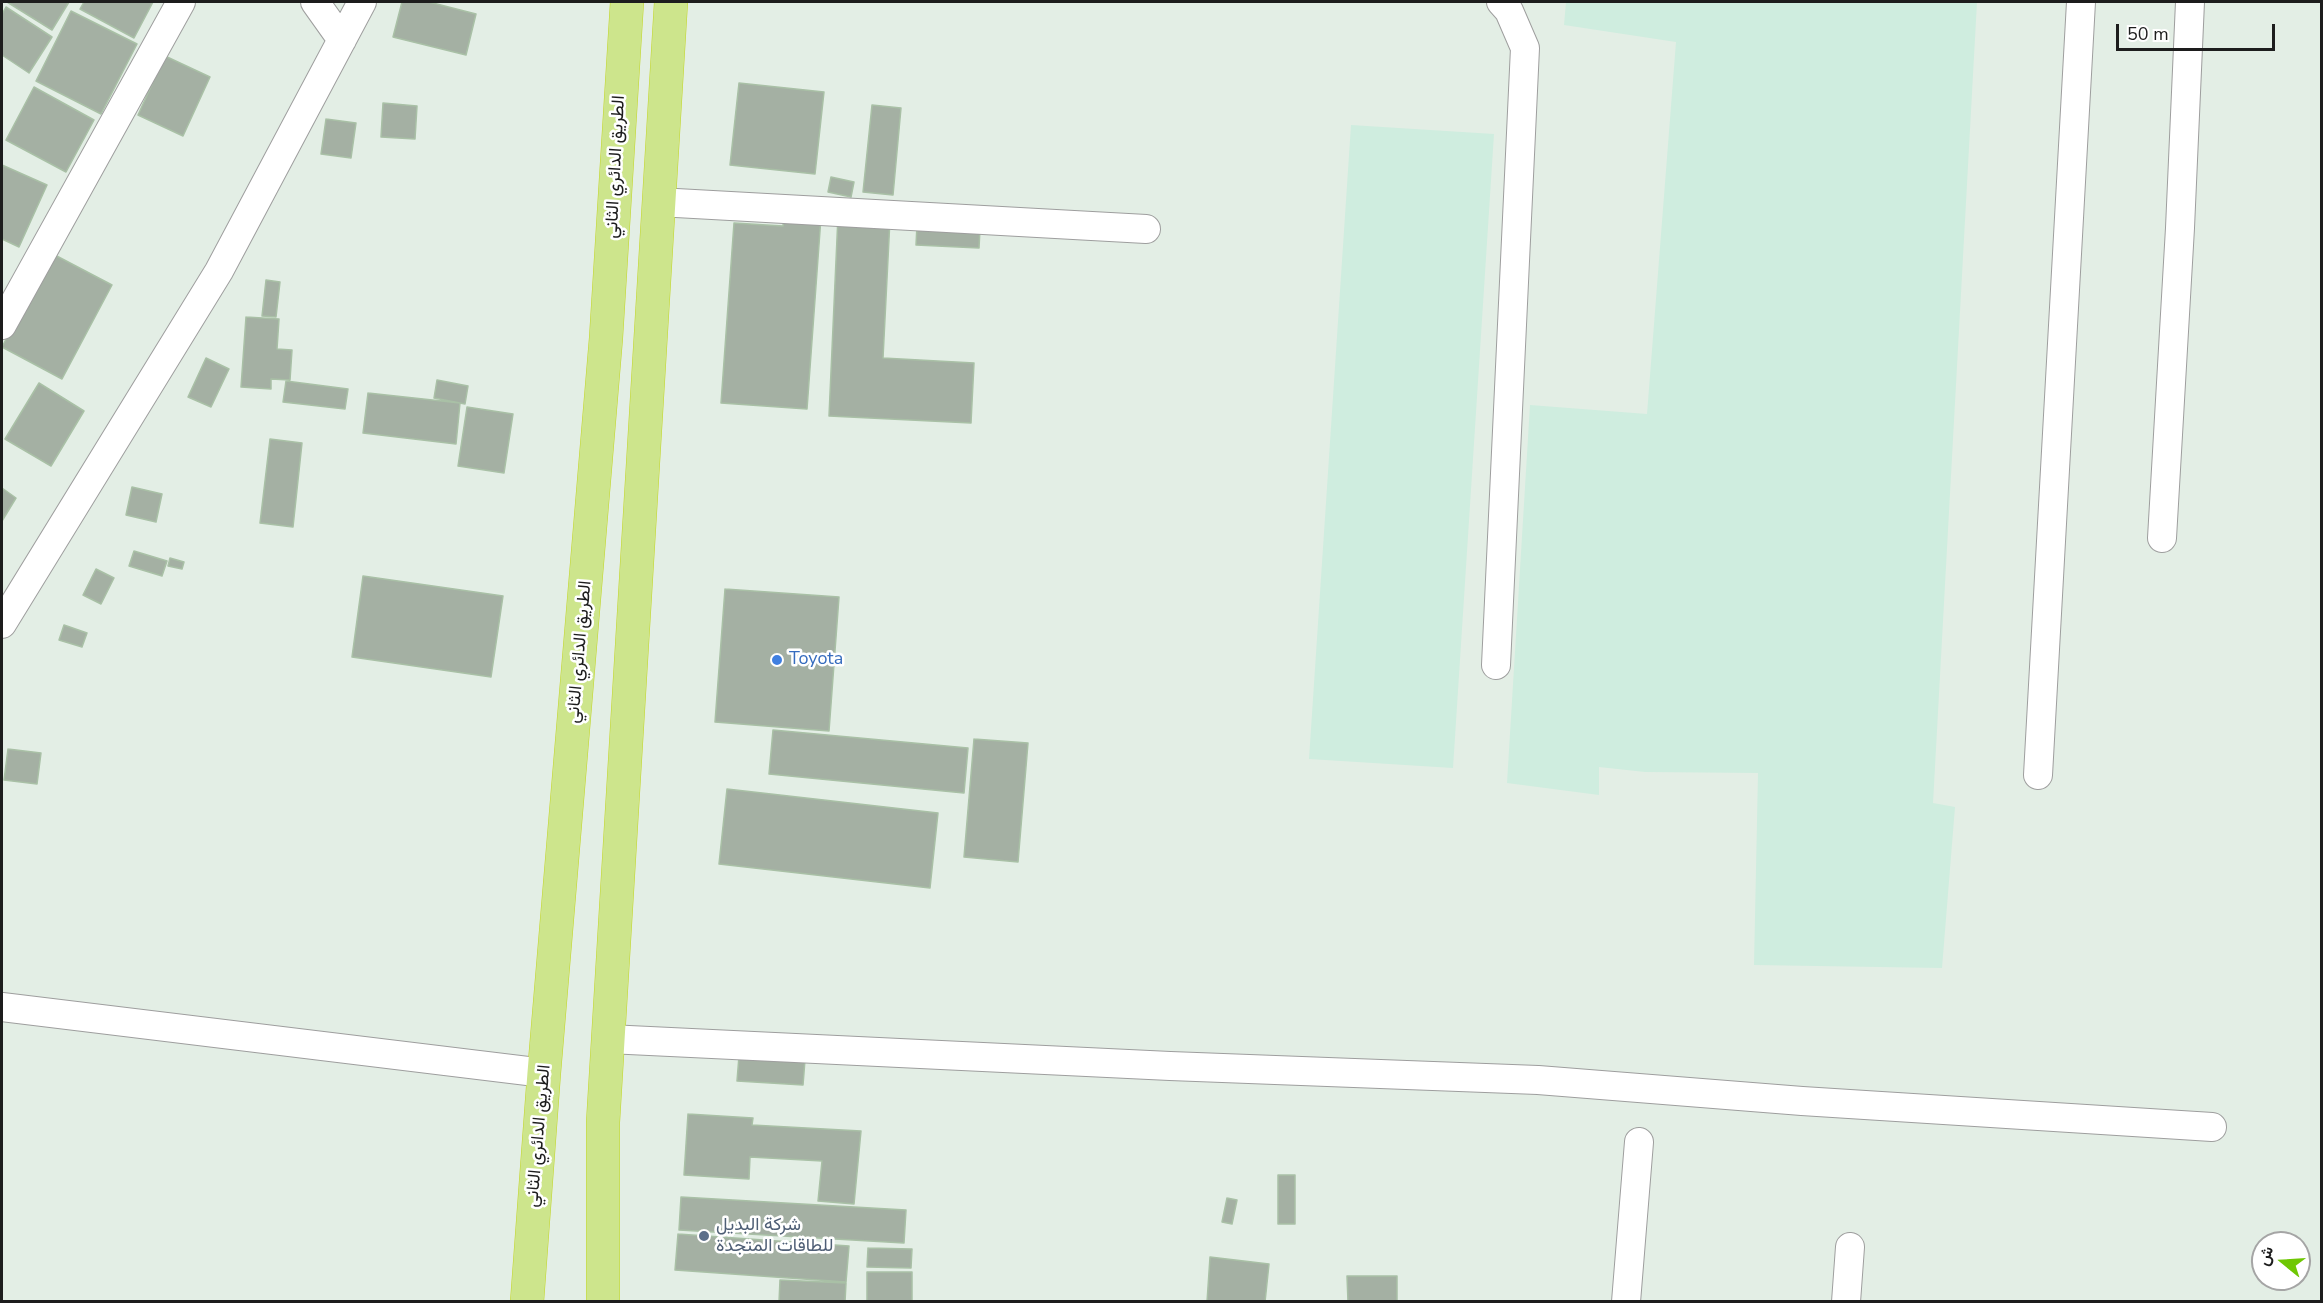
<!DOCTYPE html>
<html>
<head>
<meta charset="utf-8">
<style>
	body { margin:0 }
	#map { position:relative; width:2323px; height:1303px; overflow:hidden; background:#e3eee5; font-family:"Nunito Sans",Vazirmatn,sans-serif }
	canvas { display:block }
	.frame { position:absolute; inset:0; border:3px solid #1d1d1d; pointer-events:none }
	.north { position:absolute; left:2251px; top:1231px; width:60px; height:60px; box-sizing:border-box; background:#fff; border:2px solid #a5a5a5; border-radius:50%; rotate:288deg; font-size:16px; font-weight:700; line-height:24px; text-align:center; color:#1d1d1d }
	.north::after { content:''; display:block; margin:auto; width:21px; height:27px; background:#6fc704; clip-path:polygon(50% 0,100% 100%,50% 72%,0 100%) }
	.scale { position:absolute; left:2116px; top:24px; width:159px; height:27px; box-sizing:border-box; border:3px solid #1d1d1d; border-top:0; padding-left:8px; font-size:18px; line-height:21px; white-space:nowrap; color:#1d1d1d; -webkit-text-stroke:4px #fff; paint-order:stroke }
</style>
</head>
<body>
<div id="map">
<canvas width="2323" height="1303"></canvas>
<div class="frame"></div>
<div class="north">ش</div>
<div class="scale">50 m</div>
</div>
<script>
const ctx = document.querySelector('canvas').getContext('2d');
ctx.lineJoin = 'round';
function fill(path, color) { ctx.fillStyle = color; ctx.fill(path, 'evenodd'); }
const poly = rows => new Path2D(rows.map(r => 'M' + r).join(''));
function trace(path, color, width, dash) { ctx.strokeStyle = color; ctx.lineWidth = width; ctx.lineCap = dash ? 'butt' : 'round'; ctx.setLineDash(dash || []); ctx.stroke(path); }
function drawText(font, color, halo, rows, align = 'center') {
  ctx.font = font + ' "Nunito Sans",Vazirmatn,sans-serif'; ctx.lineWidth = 5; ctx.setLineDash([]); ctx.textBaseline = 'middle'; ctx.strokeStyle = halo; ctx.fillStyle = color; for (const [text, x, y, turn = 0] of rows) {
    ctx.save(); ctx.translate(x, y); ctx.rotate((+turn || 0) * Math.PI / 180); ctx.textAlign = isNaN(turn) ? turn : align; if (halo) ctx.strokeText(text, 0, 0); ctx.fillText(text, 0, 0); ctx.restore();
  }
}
const farmland = poly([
	[1566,2,1977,2,1933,803,1955,807,1942,968,1754,965,1758,773,1645,772,1599,767,1599,795,1507,783,1530,405,1647,414,1676,42,1564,25],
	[1351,125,1494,134,1453,768,1309,759]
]);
const building = poly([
	[7,2,69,2,52,30,7,2],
	[84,2,153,2,134,38,80,9,84,2],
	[402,2,429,2,476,14,466,55,393,37,402,2],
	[6,7,52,37,29,73,2,55,2,14,6,7],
	[71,11,137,44,101,114,36,81,71,11],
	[165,56,210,77,183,136,138,115,165,56],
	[739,83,824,92,815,174,730,165,739,83],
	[34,87,94,120,66,172,6,140,34,87],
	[383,103,417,106,415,139,381,137,383,103],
	[872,105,901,108,893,195,863,192,872,105],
	[326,119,356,123,351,158,321,154,326,119],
	[2,165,47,185,19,247,2,239,2,165],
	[831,177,854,182,851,197,828,192,831,177],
	[784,215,821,217,807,409,721,403,734,223,783,226,784,215],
	[838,216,890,219,883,358,974,363,971,423,829,416,838,216],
	[917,225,980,229,979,248,916,245,917,225],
	[51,253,112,285,62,379,2,347,51,253],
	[266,280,280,282,276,317,262,316,266,280],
	[246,317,279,319,277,349,292,350,290,380,271,379,271,389,241,387,246,317],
	[206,358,229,369,211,407,188,397,206,358],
	[437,380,468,386,465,404,434,398,437,380],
	[286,381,348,389,345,409,283,402,286,381],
	[39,383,84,411,51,466,5,439,39,383],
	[368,393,460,403,456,444,363,433,368,393],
	[467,407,513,414,504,473,458,466,467,407],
	[270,439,302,443,293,527,260,523,270,439],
	[132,487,162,494,156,522,126,515,132,487],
	[2,488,16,498,2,521,2,488],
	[134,551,167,561,162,576,129,566,134,551],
	[170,558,184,562,182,569,168,566,170,558],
	[96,569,114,578,101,604,83,595,96,569],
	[363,576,503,596,491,677,352,657,363,576],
	[725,589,839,597,829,731,715,722,725,589],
	[64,625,87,633,82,647,59,640,64,625],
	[773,730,968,748,964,793,769,774,773,730],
	[974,739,1028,743,1018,862,964,857,974,739],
	[8,749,41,753,37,784,4,780,8,749],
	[727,789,938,813,930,888,719,864,727,789],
	[739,1056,805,1060,803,1085,737,1081,739,1056],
	[688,1114,753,1118,752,1125,861,1131,854,1204,818,1201,822,1161,750,1157,749,1179,684,1175,688,1114],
	[1278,1175,1295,1175,1295,1224,1278,1224,1278,1175],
	[681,1197,906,1210,904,1243,679,1230,681,1197],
	[1227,1198,1237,1200,1232,1224,1222,1222,1227,1198],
	[678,1234,849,1246,846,1282,675,1270,678,1234],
	[868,1248,912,1249,911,1268,867,1267,868,1248],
	[1210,1257,1269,1264,1265,1302,1207,1302,1210,1257],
	[867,1272,912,1272,912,1302,867,1302,867,1272],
	[1347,1276,1397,1276,1397,1302,1348,1302,1347,1276],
	[780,1280,846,1283,845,1302,779,1302,780,1280]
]);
const minor = poly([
	[315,2,342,40],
	[658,202,1146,229],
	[2,325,181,2],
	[2162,538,2180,228,2190,2],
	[2,624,219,271,362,2],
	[1496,665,1525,48,1509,11,1501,2],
	[2038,775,2081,2],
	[2,1007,544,1073],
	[608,1039,1170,1066,1538,1080,1802,1101,2212,1127],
	[1626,1302,1639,1142],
	[1846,1302,1850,1247]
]);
const highway = poly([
	[527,1302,544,1073,606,338,627,2],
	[603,1302,603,1122,671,2]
]);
const markers = [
	[777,660,6,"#3f7fe0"],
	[704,1236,6,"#5c6f8a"]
];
const streetNames = [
	["الطريق الدائري الثاني",616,167,-87],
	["الطريق الدائري الثاني",580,652,-85],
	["الطريق الدائري الثاني",539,1136,-85]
];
const shopNames = [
	["Toyota",789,660]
];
const serviceNames = [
	["شركة البديل",716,1226],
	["للطاقات المتجدة",716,1247]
];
fill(farmland, '#cfeddf');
fill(building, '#a4b0a3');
trace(building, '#a9c0a6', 1.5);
trace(minor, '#9e9e9e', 30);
trace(highway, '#c3d627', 34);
trace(minor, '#fff', 28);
trace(highway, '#cde58c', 33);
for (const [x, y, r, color] of markers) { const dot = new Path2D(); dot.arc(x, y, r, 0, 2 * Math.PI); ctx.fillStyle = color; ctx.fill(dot); trace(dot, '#fff', 2); }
drawText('18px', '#1d1d1d', '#fff', streetNames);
drawText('18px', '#366cbe', '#fff', shopNames, 'left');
drawText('18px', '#4e5e75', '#fff', serviceNames, 'left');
</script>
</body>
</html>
